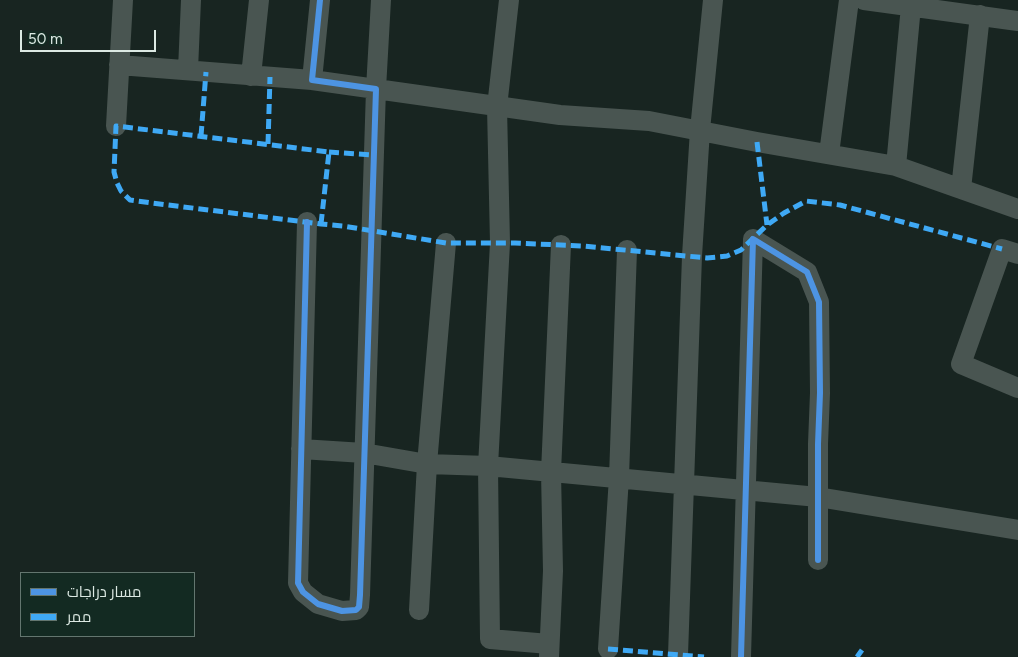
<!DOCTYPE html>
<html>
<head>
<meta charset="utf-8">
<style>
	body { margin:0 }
	#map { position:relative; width:1018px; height:657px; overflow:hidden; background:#182521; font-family:Figtree,Cairo,sans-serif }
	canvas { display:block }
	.legend { position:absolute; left:20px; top:572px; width:175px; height:65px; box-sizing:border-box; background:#132a22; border:1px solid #63766f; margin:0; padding:6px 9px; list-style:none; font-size:15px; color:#dce9e3 }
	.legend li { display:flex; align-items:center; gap:10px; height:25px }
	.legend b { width:25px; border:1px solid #63766f }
	.scale { position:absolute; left:20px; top:30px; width:136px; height:22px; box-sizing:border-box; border:2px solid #dce9e3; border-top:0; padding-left:6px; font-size:15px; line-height:18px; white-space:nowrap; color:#dce9e3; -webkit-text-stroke:4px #132a22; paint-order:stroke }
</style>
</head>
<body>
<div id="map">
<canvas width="1018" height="657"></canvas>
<ul class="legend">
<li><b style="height:6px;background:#4d94e3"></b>مسار دراجات</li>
<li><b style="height:6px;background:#3fa9f5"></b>ممر</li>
</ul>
<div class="scale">50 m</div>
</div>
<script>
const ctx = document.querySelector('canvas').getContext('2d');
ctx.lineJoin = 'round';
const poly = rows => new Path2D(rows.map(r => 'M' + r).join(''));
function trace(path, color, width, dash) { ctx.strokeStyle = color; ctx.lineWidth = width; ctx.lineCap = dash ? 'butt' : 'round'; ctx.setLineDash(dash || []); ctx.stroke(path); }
const street = poly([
	[381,0,376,89,560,115,649,121,757,142,896,166,1018,209],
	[509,0,497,107,500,243,488,466,490,639,549,644],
	[864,0,1018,21],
	[119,65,312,80],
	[188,70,191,0],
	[251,76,259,0],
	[116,126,123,0],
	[829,154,849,0],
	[896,166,911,6],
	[961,189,980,15],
	[307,222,298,583,303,592,318,604,342,611,356,610,359,607,360,595,376,89,312,80,320,0],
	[1018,254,1002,249,961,364,1018,388],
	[301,449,364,453,427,464,488,466,818,497,1018,530],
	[419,610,427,464,446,243],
	[608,649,619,477,627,250],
	[678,655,692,256,700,130,713,0],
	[549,657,553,571,551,472,561,245],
	[741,657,753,239,807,272,819,302,820,393,818,444,818,560]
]);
const quiet = poly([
	[201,136,206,72],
	[757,142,767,225],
	[268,144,270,77],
	[329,152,374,155],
	[321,224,329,152,116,126,114,172,117,183,121,191,130,200,152,203,321,224,343,226,446,243,515,243,583,246,707,258,727,256,741,250,767,225,784,213,806,201,840,205,1002,249],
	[608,649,704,657],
	[857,657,862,650]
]);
const cycleway = poly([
	[307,222,298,583,303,592,318,604,342,611,356,610,359,607,360,595,376,89,312,80,320,0],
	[741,657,753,239,807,272,819,302,820,393,818,444,818,560]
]);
trace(street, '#495551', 20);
trace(quiet, '#3fa9f5', 5, [10, 5]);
trace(cycleway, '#4d94e3', 6);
</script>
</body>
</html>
